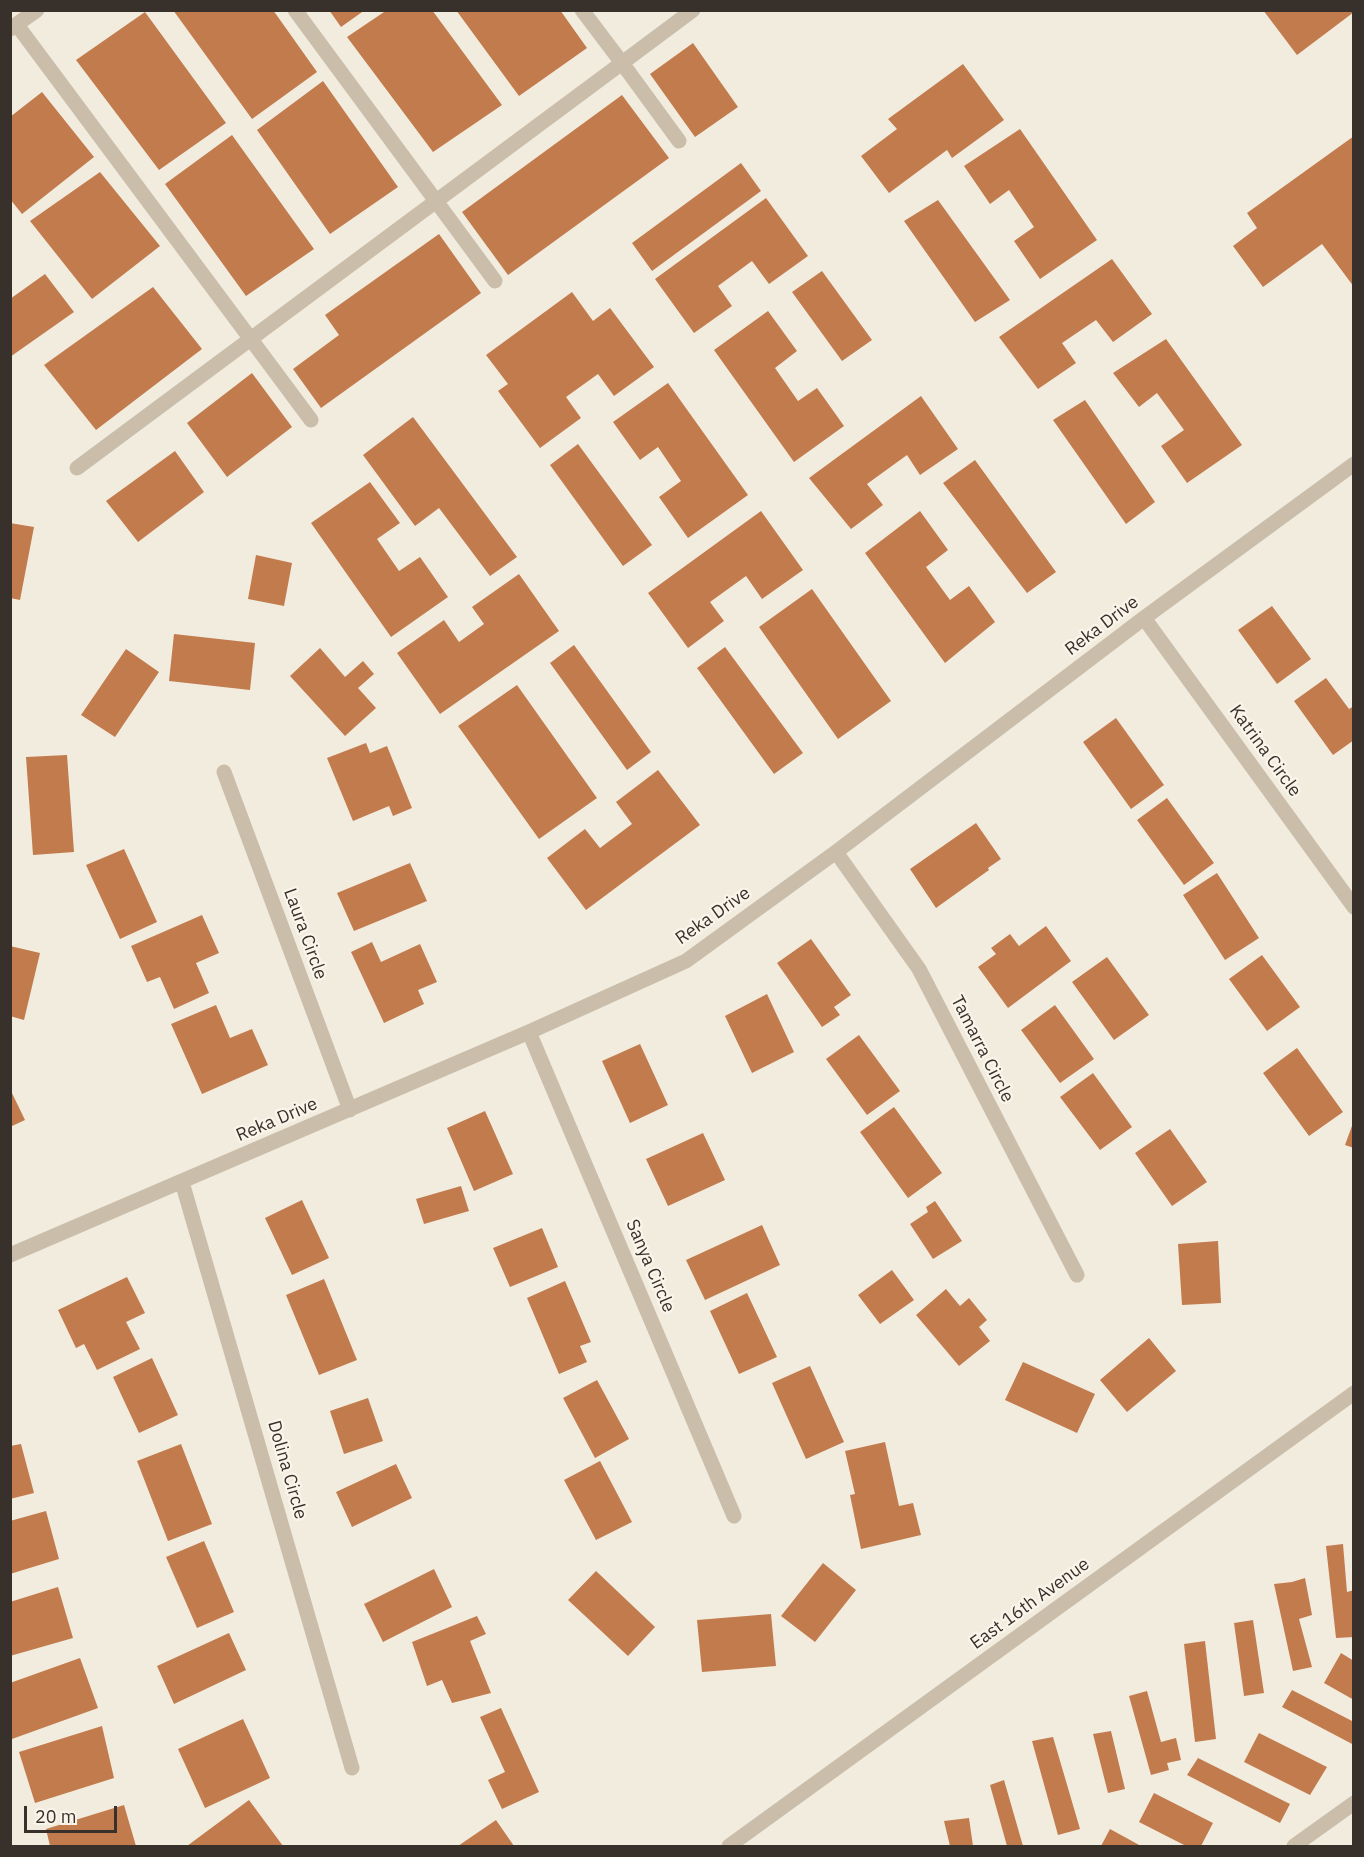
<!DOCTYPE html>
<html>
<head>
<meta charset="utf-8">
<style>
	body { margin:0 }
	#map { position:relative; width:1364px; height:1857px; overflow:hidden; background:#f2ecdf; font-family:"IBM Plex Sans",sans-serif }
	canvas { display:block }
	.frame { position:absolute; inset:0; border:12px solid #38302a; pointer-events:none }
	.scale { position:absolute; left:24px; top:1806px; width:93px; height:27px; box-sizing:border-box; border:3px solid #38302a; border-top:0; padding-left:8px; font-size:18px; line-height:21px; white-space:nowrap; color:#38302a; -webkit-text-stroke:4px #faf5eb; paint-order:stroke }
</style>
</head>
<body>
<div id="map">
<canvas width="1364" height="1857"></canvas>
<div class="frame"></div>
<div class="scale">20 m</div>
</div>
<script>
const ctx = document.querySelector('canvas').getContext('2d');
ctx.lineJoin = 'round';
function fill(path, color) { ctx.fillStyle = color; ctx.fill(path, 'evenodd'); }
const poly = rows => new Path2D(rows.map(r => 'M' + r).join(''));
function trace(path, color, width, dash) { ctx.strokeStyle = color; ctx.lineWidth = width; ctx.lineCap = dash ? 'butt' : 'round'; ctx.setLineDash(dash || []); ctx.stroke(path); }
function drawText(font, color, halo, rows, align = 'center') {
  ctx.font = font + ' "IBM Plex Sans",sans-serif'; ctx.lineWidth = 4.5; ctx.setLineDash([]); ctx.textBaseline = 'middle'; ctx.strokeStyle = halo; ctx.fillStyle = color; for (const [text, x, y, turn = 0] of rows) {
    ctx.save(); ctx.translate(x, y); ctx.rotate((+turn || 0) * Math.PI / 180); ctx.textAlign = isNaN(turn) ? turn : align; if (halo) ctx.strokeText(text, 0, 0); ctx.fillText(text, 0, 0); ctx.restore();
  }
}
const building = poly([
	[173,10,273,10,317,72,252,119],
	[329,10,365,10,341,27],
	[387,10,432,10,502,105,433,152,347,37],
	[456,10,560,10,587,48,519,96],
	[1263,10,1354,10,1354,12,1297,55],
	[145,12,226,123,159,170,76,60],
	[693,43,738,107,695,137,650,74],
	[963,64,1004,120,952,158,947,150,889,193,861,156,897,129,888,119],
	[323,81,398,187,330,234,257,130],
	[42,92,94,157,22,214,10,199,10,117],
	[622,95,669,158,508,275,462,212],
	[1020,129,1097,240,1040,279,1014,241,1034,227,1009,190,990,204,964,166],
	[232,135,314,249,246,296,165,184],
	[1354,136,1354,287,1322,244,1263,287,1233,246,1257,228,1247,213],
	[741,163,761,191,652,271,632,243],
	[100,172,160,246,92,299,30,221],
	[766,198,808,256,769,284,752,261,718,286,732,306,694,333,655,279],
	[938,200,1010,300,975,322,904,221],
	[439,234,481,293,321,408,293,369,339,335,325,315],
	[1112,259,1152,314,1113,342,1096,320,1062,343,1076,363,1038,389,999,337],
	[822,271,872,340,842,361,792,292],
	[45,274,74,312,10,357,10,299],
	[153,287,202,349,96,430,44,365],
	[572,292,593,321,610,308,654,367,614,396,598,374,566,397,581,418,540,448,498,391,508,384,486,355],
	[768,311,797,351,775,368,798,401,817,388,844,426,794,462,714,350],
	[1166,339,1242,445,1187,483,1161,446,1184,430,1157,393,1139,407,1113,373],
	[252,373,292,427,227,477,187,423],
	[668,383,748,495,688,538,659,497,681,481,658,447,640,460,613,422],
	[921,396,958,449,920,475,907,455,867,484,883,505,851,529,809,478],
	[1085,400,1155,502,1126,524,1053,420],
	[413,417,517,557,490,576,439,508,415,526,363,455],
	[578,444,652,545,623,566,550,465],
	[175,451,204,492,138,542,106,501],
	[975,460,1056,572,1027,593,943,483],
	[370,482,400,523,377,539,399,571,420,557,448,597,391,637,311,523],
	[761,511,803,570,762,599,746,576,710,602,724,621,688,648,648,593],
	[920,511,948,550,926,567,950,600,969,586,995,622,945,663,865,553],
	[10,523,34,527,20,600,10,598],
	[256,555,292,563,284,606,248,599],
	[519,574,559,631,440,714,397,653,444,620,459,642,484,624,472,607],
	[812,589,891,701,838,739,759,627],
	[1272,606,1311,659,1277,684,1238,630],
	[174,634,255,643,250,690,169,681],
	[574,645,651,752,627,770,550,663],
	[725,647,803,753,774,774,697,668],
	[320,648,345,677,363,661,374,674,358,688,376,708,345,736,290,676],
	[126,649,159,672,115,737,81,715],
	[1326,678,1349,709,1354,706,1354,740,1333,755,1294,701],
	[517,685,597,798,539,839,458,726],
	[1116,718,1164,785,1131,809,1083,742],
	[366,743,370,753,387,746,412,808,393,816,389,806,353,821,327,758],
	[67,755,74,852,33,855,26,757],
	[658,770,700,825,586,910,547,858,585,829,600,848,632,824,616,802],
	[1167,798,1214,863,1184,885,1137,820],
	[976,823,1001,859,988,868,989,870,936,908,910,869],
	[124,849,157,922,120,939,86,865],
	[410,863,427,901,354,931,337,893],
	[1217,873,1259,938,1225,960,1183,895],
	[202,915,219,953,196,963,209,993,174,1009,160,977,147,982,131,946],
	[1046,926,1071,961,1008,1008,978,967,996,954,991,948,1010,934,1019,946],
	[811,939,851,995,834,1007,840,1015,822,1027,777,963],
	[372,942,381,962,420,944,437,982,418,990,424,1004,384,1023,351,952],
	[10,946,40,953,24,1020,10,1016],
	[1262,955,1300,1007,1267,1031,1229,979],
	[1107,957,1149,1015,1114,1040,1072,982],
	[767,994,794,1052,752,1073,725,1016],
	[216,1005,230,1038,252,1029,268,1065,202,1094,171,1024],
	[1055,1005,1094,1059,1060,1083,1021,1030],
	[859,1035,900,1091,867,1115,826,1059],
	[640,1044,668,1105,630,1123,602,1061],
	[1297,1048,1343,1112,1309,1136,1263,1073],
	[1093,1073,1132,1127,1100,1150,1060,1097],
	[10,1089,25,1120,10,1127],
	[894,1107,942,1173,908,1198,860,1132],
	[485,1111,513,1174,474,1191,447,1128],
	[1353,1123,1354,1123,1354,1148,1345,1145],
	[1170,1129,1207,1182,1172,1206,1135,1153],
	[703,1133,725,1180,668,1206,646,1159],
	[461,1186,469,1211,424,1224,416,1199],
	[302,1200,329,1258,292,1275,265,1218],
	[935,1201,962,1241,933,1259,910,1224,928,1212,926,1207],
	[762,1225,780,1265,705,1300,686,1260],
	[542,1228,558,1267,510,1287,493,1248],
	[1218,1241,1221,1303,1182,1305,1178,1244],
	[892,1270,914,1300,880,1324,858,1295],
	[127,1277,145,1313,126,1322,140,1349,97,1370,84,1344,76,1348,58,1310],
	[324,1279,357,1360,319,1375,286,1295],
	[565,1281,591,1342,580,1346,587,1362,559,1374,527,1298],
	[946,1289,960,1306,969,1298,987,1320,979,1327,990,1341,959,1366,916,1315],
	[747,1293,777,1357,739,1374,710,1311],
	[1149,1338,1176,1371,1127,1412,1100,1380],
	[152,1358,178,1415,139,1433,113,1377],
	[1023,1362,1095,1394,1077,1433,1005,1400],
	[810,1366,844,1442,806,1459,772,1383],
	[597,1380,629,1439,595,1458,563,1398],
	[368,1398,383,1441,344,1454,330,1411],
	[885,1442,899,1506,913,1503,921,1535,861,1549,850,1495,855,1494,845,1451],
	[21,1444,34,1493,10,1499,10,1446],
	[181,1444,212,1524,168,1541,137,1461],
	[600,1461,632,1522,596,1540,564,1480],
	[396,1464,412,1498,352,1527,336,1492],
	[46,1511,59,1559,10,1574,10,1521],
	[204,1541,234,1612,197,1628,166,1557],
	[1343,1544,1347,1592,1354,1590,1354,1620,1352,1620,1354,1637,1336,1638,1326,1546],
	[823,1563,856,1590,815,1642,781,1616],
	[434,1569,452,1607,383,1642,364,1604],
	[596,1571,655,1627,628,1656,568,1600],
	[1305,1578,1312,1615,1299,1619,1312,1667,1293,1671,1274,1584,1292,1582],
	[58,1587,73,1638,10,1656,10,1602],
	[771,1614,776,1666,702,1672,697,1620],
	[477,1616,486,1634,470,1641,491,1693,452,1703,442,1680,427,1686,412,1642],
	[1253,1620,1264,1693,1244,1696,1234,1623],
	[229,1633,246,1670,174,1704,157,1666],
	[1205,1641,1216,1739,1195,1742,1184,1644],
	[1341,1653,1354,1661,1354,1700,1324,1683],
	[80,1658,98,1708,12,1739,10,1683],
	[1292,1690,1354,1722,1354,1745,1282,1707],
	[1147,1691,1161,1742,1176,1738,1181,1760,1167,1763,1169,1770,1151,1775,1129,1696],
	[501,1708,539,1792,502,1809,488,1780,505,1772,480,1717],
	[243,1719,270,1778,205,1808,178,1749],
	[102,1726,114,1778,35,1803,19,1752],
	[1111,1731,1125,1789,1108,1793,1093,1734],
	[1259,1733,1327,1767,1310,1795,1244,1762],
	[1053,1737,1080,1829,1058,1835,1032,1741],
	[1198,1758,1290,1804,1280,1823,1187,1775],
	[1004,1780,1023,1846,1007,1846,990,1785],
	[1154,1793,1213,1823,1201,1846,1186,1846,1139,1822],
	[249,1800,283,1846,187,1846],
	[124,1805,136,1846,50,1846,46,1829],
	[969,1818,973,1846,950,1846,944,1821],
	[496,1820,514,1846,458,1846],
	[1110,1829,1141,1846,1101,1846]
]);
const street = poly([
	[295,10,495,281],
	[17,25,311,420],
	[10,29,37,10],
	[679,141,622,63,693,10],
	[77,468,622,63,582,10],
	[1144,618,1354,907],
	[224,772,350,1110],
	[836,852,919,969,1077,1275],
	[529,1032,734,1516],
	[182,1182,352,1768],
	[10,1255,529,1032,686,961,836,852,1144,618,1354,464],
	[729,1846,1354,1393],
	[1294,1846,1354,1803]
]);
const streetNames = [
	["Reka Drive",1102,626,-37],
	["Katrina Circle",1265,751,54],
	["Reka Drive",713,916,-35],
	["Laura Circle",305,934,70],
	["Tamarra Circle",982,1049,63],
	["Reka Drive",277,1120,-23],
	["Sanya Circle",650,1266,67],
	["Dolina Circle",287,1470,74],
	["East 16th Avenue",1030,1604,-36]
];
fill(building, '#c27b4d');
trace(street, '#cabeab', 15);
drawText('18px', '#38302a', '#faf5eb', streetNames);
</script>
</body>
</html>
